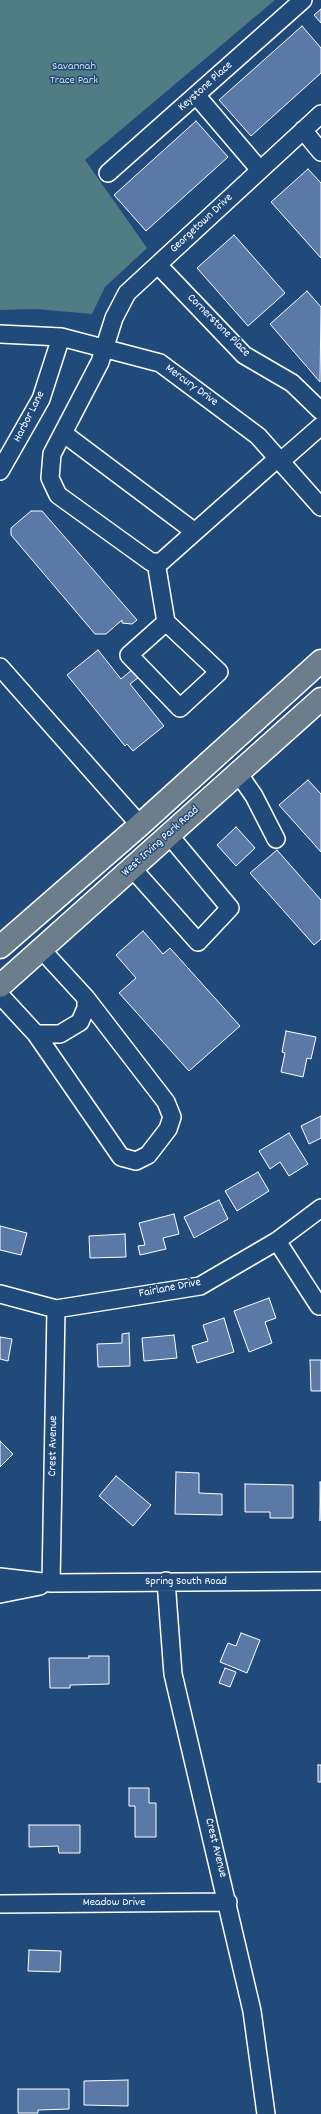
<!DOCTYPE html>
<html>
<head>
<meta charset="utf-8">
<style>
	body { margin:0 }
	canvas { display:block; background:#1f4a7a }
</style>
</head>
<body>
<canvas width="321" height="2114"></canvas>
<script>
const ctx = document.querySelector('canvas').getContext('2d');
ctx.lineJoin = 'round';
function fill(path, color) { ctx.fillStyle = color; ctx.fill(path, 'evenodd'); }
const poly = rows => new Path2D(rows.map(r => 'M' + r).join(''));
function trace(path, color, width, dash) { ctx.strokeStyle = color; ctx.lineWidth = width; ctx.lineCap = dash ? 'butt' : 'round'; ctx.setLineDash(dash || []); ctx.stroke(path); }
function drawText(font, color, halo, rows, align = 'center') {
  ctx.font = font + ' Dekko,sans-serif'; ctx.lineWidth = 3; ctx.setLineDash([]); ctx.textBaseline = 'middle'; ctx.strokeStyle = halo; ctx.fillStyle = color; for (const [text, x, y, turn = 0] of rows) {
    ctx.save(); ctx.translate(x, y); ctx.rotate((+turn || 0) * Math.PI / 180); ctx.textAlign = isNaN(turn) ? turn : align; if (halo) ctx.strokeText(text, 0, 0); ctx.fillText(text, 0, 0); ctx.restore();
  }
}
const green = poly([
	[0,0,275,0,85,160,147,248,105,287,92,314,36,309,0,310]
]);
const building = poly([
	[321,9,321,23,314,15,321,9],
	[302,26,321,48,321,73,251,136,219,100,302,26],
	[196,121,228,157,146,231,114,195,196,121],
	[308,169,321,183,321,258,271,202,308,169],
	[234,235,285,293,248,326,197,268,234,235],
	[307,291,321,307,320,382,270,324,307,291],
	[31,511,42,511,137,620,132,624,122,623,122,620,106,634,95,634,11,535,11,528,31,511],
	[98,650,121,679,133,669,139,677,130,684,164,726,133,751,127,744,125,746,67,675,98,650],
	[308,780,321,794,321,852,279,805,308,780],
	[236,827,255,848,236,866,217,845,236,827],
	[277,850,321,900,321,939,314,945,250,873,277,850],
	[143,931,163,954,170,948,240,1026,189,1071,119,993,136,978,116,955,143,931],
	[286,1031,316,1037,311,1059,307,1058,303,1077,281,1072,285,1053,282,1052,286,1031],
	[321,1116,321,1138,309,1144,301,1126,321,1116],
	[289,1133,308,1164,289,1176,280,1162,270,1169,259,1151,289,1133],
	[258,1172,269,1191,237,1211,225,1191,258,1172],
	[219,1200,228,1219,194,1238,184,1217,219,1200],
	[174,1214,179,1234,163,1238,166,1249,140,1255,138,1246,145,1245,139,1223,174,1214],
	[0,1226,27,1233,21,1255,0,1250,0,1226],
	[125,1234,126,1257,90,1258,89,1236,125,1234],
	[269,1298,276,1318,265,1322,272,1343,249,1352,234,1311,269,1298],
	[224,1318,234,1352,197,1363,192,1346,208,1341,203,1325,224,1318],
	[129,1333,130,1366,98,1367,97,1344,122,1343,122,1334,129,1333],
	[174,1335,177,1358,144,1361,142,1338,174,1335],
	[0,1337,12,1339,8,1361,0,1359,0,1337],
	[310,1360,321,1360,321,1391,311,1391,310,1360],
	[0,1441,13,1454,0,1467,0,1441],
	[176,1472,199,1473,199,1493,222,1494,222,1515,175,1514,176,1472],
	[116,1476,151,1505,133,1526,99,1496,116,1476],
	[320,1482,321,1482,320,1521,320,1482],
	[245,1484,293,1485,293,1518,270,1518,270,1512,245,1512,245,1484],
	[241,1633,260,1640,247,1673,220,1662,228,1643,236,1646,241,1633],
	[89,1656,109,1656,109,1684,70,1685,70,1688,50,1688,49,1658,89,1658,89,1656],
	[225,1668,236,1672,230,1687,219,1683,225,1668],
	[318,1765,321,1765,321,1782,318,1782,318,1765],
	[129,1788,149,1788,149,1803,156,1803,156,1837,135,1837,135,1806,129,1806,129,1788],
	[29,1825,80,1825,80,1853,59,1853,58,1846,29,1847,29,1825],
	[29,1950,61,1951,60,1972,28,1971,29,1950],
	[128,2080,128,2106,84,2105,84,2081,128,2080],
	[18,2089,69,2089,69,2109,38,2110,38,2113,18,2113,18,2089]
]);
const minor = poly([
	[196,95,260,170],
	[303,130,321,152],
	[108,173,303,0],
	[158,265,244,355,292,383,321,411],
	[0,334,61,337,160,363,258,436,321,507],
	[63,433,195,532],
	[278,458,161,562,151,562,58,495,50,478,52,454,100,362,114,318,127,293,321,114],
	[281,461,321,426],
	[0,471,41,399,61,337],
	[156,562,166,622,129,655,180,708,219,672,166,622],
	[0,667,140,825],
	[238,773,254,796,276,839],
	[132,868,198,942,230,908,169,835],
	[0,995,36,1034,60,1034,80,1022,86,1008,86,998,41,949],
	[36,1034,121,1157,136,1161,148,1155,168,1129,172,1117,166,1102,86,998],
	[277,1241,319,1306],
	[0,1294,56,1309,200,1286,277,1241,321,1208],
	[0,1577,51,1583,321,1581],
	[166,1581,173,1674,252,2011,266,2114],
	[51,1583,56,1309],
	[0,1594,40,1586],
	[0,1904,228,1902]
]);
const major = poly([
	[0,947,140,825,321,661],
	[0,986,321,699]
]);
const parkNames = [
	["Savannah",74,67],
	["Trace Park",74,81]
];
const streetNames = [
	["Keystone Place",206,87,-42],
	["Georgetown Drive",202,224,-43],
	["Cornerstone Place",218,326,45],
	["Mercury Drive",191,386,36],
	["Harbor Lane",30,417,-63],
	["West Irving Park Road",161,842,-42],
	["Fairlane Drive",170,1289,-11],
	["Crest Avenue",54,1446,-89],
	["Spring South Road",186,1582],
	["Crest Avenue",215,1848,76],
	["Meadow Drive",114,1903]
];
fill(green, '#527c84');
fill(building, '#5a79a6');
trace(building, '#fff', 1);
trace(minor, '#fff', 20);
trace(major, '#fff', 25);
trace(minor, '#1f4a7a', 17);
trace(major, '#6c7d8c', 22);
drawText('12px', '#d4dee0', '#1f4a7a', parkNames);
drawText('12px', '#fff', '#1f4a7a', streetNames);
</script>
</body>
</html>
